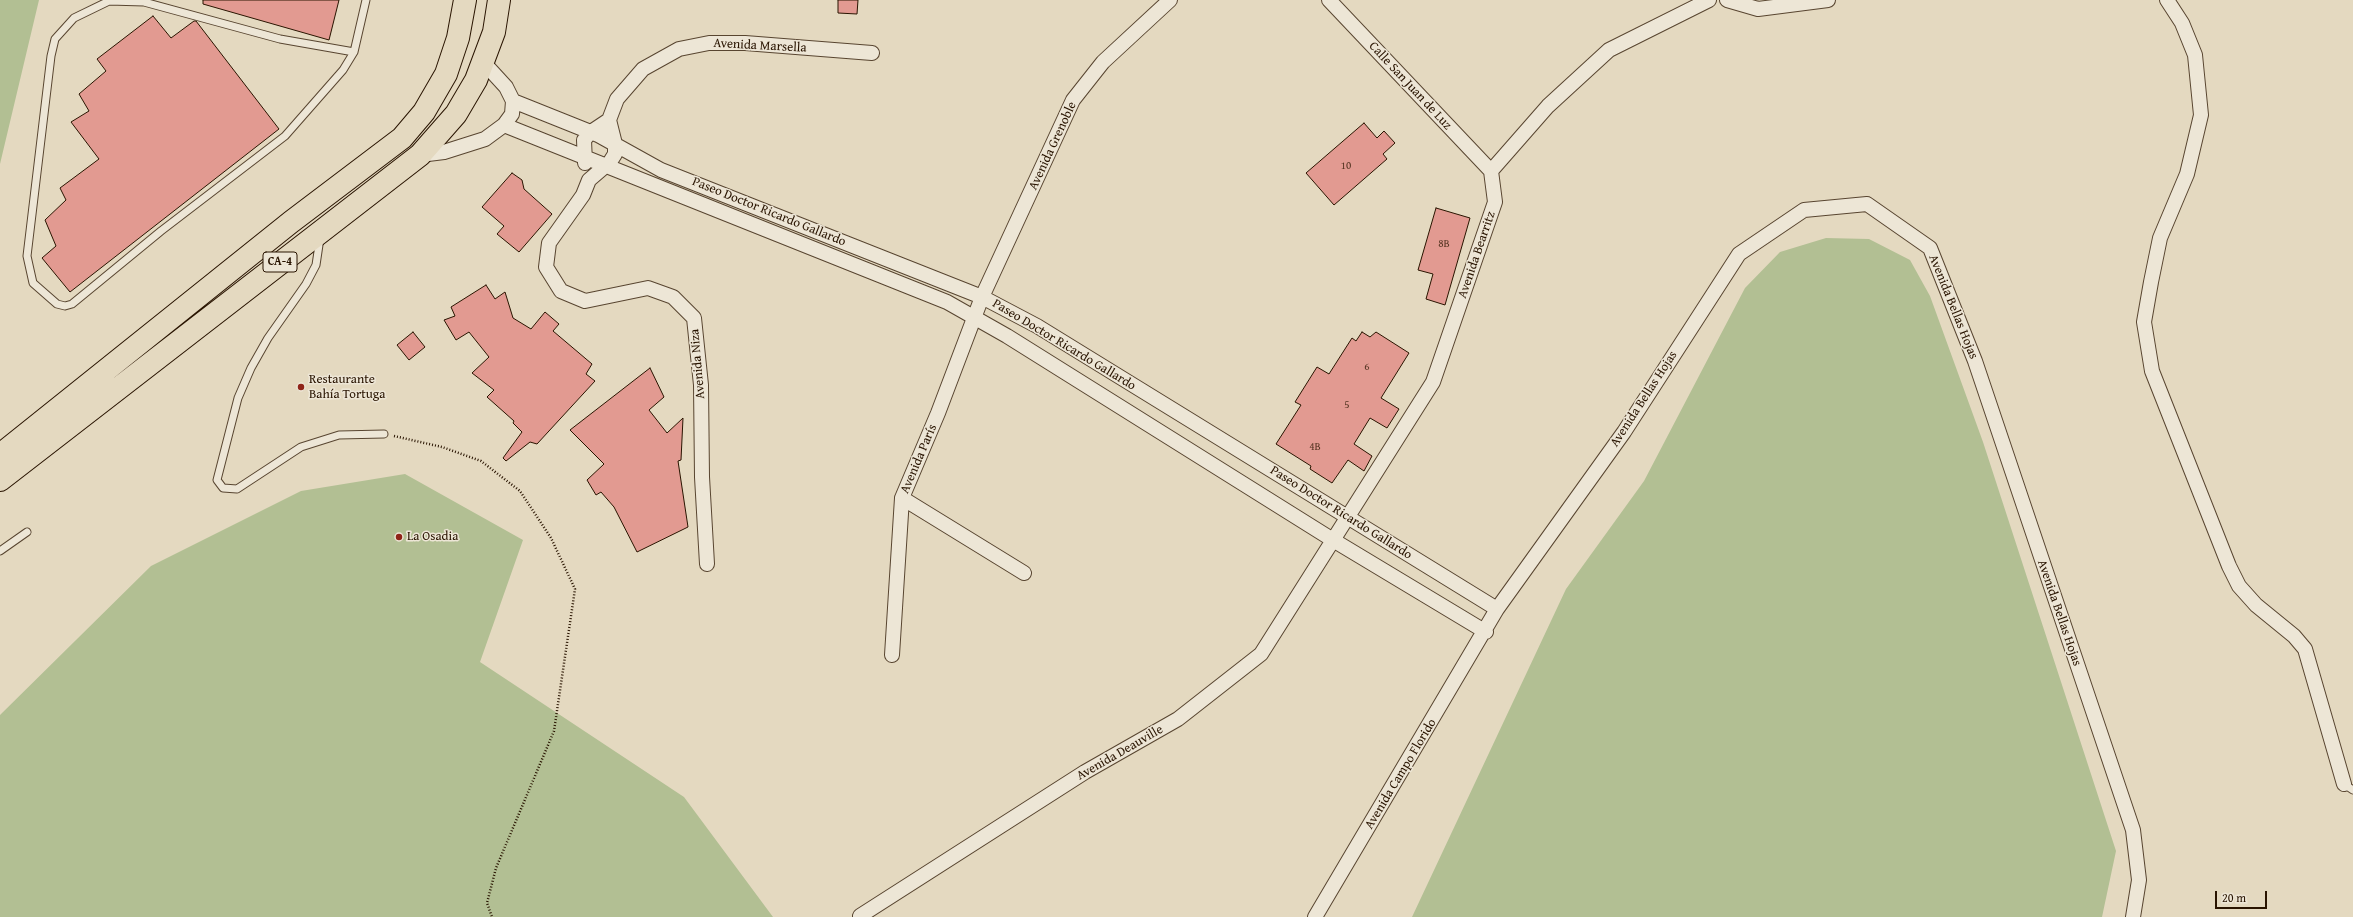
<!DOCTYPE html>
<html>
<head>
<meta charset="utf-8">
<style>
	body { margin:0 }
	#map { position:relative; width:2353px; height:917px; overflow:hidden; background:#e4d9c0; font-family:"Gentium Book Plus",serif }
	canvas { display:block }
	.scale { position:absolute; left:2215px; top:891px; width:52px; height:18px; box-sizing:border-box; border:2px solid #291400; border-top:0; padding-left:5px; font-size:12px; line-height:14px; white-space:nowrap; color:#291400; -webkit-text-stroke:3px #ede6d6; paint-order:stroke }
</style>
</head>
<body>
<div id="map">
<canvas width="2353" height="917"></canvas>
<div class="scale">20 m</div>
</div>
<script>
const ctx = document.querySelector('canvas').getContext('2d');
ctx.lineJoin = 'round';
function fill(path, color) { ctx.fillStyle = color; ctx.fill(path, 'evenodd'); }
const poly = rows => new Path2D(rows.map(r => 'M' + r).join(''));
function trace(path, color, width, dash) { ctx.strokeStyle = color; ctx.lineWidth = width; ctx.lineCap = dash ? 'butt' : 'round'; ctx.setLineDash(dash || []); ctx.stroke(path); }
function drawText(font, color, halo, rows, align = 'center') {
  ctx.font = font + ' "Gentium Book Plus",serif'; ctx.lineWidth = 3; ctx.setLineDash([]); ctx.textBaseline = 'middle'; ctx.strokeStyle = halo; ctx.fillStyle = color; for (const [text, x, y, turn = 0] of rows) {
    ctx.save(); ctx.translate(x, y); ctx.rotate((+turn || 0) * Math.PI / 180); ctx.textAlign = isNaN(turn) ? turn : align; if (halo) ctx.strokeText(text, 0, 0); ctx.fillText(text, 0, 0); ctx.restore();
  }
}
const green = poly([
	[0,0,39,0,0,164],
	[1826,238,1869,239,1910,260,1930,296,1983,442,2116,851,2102,917,1412,917,1566,589,1644,481,1745,288,1780,252],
	[405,474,523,540,480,662,684,797,773,917,0,917,0,715,151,566,301,491]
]);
const building = poly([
	[203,0,339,0,329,40,203,4,203,0],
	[838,0,858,0,857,14,838,13,838,0],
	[153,16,171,38,194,21,196,21,279,129,70,292,42,258,56,246,45,220,66,200,60,188,99,159,71,122,89,111,79,94,106,71,97,59,153,16],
	[1364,123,1377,138,1384,131,1395,143,1383,154,1387,159,1334,205,1306,173,1364,123],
	[512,173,522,180,524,189,552,214,519,252,497,234,504,226,482,207,512,173],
	[1436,208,1470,218,1445,305,1426,299,1433,274,1418,270,1436,208],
	[486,285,495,299,505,292,513,318,531,329,545,312,559,324,553,331,592,364,586,374,595,381,537,444,530,442,506,461,503,458,522,432,513,423,514,421,487,397,494,390,472,373,489,357,469,332,456,340,444,320,455,316,451,307,486,285],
	[413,332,425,347,409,360,397,345,413,332],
	[1362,332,1370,337,1376,332,1409,353,1381,398,1399,409,1387,428,1370,418,1354,444,1372,456,1364,471,1348,460,1332,483,1310,469,1311,466,1276,444,1301,405,1295,402,1317,367,1329,374,1352,338,1356,341,1362,332],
	[650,368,664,397,649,410,667,433,683,418,681,460,678,461,688,527,637,552,614,507,601,492,596,495,587,480,604,464,570,430,650,368]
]);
const path = poly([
	[394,436,442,447,481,461,520,491,551,538,575,589,554,731,496,868,487,903,492,917]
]);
const lane = poly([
	[354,52,280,39,144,2,109,1,74,18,55,39,51,56,27,256,33,283,57,304,65,306,72,304,161,231,285,136,343,70,354,52,366,0],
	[320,238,316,265,306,284,268,338,251,368,238,398,217,480,223,488,237,489,301,447,339,435,384,434],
	[0,551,27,532],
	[2344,784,2353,790]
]);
const street = poly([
	[1329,0,1491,171],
	[1727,0,1758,9,1828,0],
	[2167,0,2182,23,2195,55,2201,115,2187,174,2160,238,2151,282,2144,322,2152,371,2229,566,2239,586,2256,605,2294,636,2305,649,2344,784],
	[513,101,598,135,661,170,982,297,1037,326,1497,609],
	[609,120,615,144,615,154,610,162,589,180,583,195,549,243,546,267,561,291,585,301,648,288,673,297,694,318,701,385,702,477,707,564],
	[504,125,947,302,1007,336,1333,540,1486,632],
	[420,155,444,152,485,139,504,125,512,114,513,101,506,87,484,63],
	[585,163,584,140,591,132,609,120,617,99,643,69,679,49,709,43,745,43,872,53],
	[902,498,1024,573],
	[892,655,902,498,938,413,982,297,1073,100,1103,62,1170,0],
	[860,916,1085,772,1178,719,1261,654,1433,382,1495,202,1491,171,1548,106,1609,50,1709,0],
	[1315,917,1497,609,1624,432,1739,254,1804,210,1867,204,1930,248,1975,361,2133,830,2139,880,2133,917]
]);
const highway = poly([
	[0,455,291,222,402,138,424,112,446,74,458,38,465,0],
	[0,480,420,155,456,114,476,80,494,32,499,0]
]);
const markers = [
	[301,387,4,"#8f2418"],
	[399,537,4,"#8f2418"]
];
const numberNames = [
	["10",1346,166],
	["8B",1444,244],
	["6",1367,367],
	["5",1347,405],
	["4B",1315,447]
];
const shields = [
	[280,262,34]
];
const shieldNames = [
	["CA-4",280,262]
];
const streetNames = [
	["Avenida Marsella",760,46,3],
	["Calle San Juan de Luz",1410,86,47],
	["Avenida Grenoble",1053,146,-65],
	["Paseo Doctor Ricardo Gallardo",769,212,22],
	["Avenida Bearritz",1477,255,-71],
	["Avenida Bellas Hojas",1953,307,68],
	["Paseo Doctor Ricardo Gallardo",1064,345,31],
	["Avenida Niza",698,364,-95],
	["Avenida Bellas Hojas",1644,399,-57],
	["Avenida París",919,459,-67],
	["Paseo Doctor Ricardo Gallardo",1341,513,32],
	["Avenida Bellas Hojas",2059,613,71],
	["Avenida Deauville",1120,753,-30],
	["Avenida Campo Florido",1401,774,-59]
];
const poiNames = [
	["Restaurante",309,380],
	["Bahía Tortuga",309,395],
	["La Osadia",407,537]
];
fill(green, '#b2bf93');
fill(building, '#e29a91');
trace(building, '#291400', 1);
trace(lane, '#584530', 9);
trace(street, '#584530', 16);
trace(highway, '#291400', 24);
trace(path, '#291400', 2.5, [1, 2]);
trace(lane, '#ede6d6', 7);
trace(street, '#ede6d6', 14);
trace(highway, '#e4d9c0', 22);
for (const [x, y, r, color] of markers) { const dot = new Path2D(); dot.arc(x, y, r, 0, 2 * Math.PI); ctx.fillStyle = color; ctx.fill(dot); trace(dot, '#ede6d6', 1.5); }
drawText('11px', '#573624', null, numberNames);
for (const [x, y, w] of shields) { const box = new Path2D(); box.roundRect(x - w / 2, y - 10, w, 20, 3); ctx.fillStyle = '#ede6d6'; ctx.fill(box); trace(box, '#291400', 1); }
drawText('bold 12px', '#291400', null, shieldNames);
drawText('13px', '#291400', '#ede6d6', streetNames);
drawText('13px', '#291400', '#ede6d6', poiNames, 'left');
</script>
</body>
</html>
